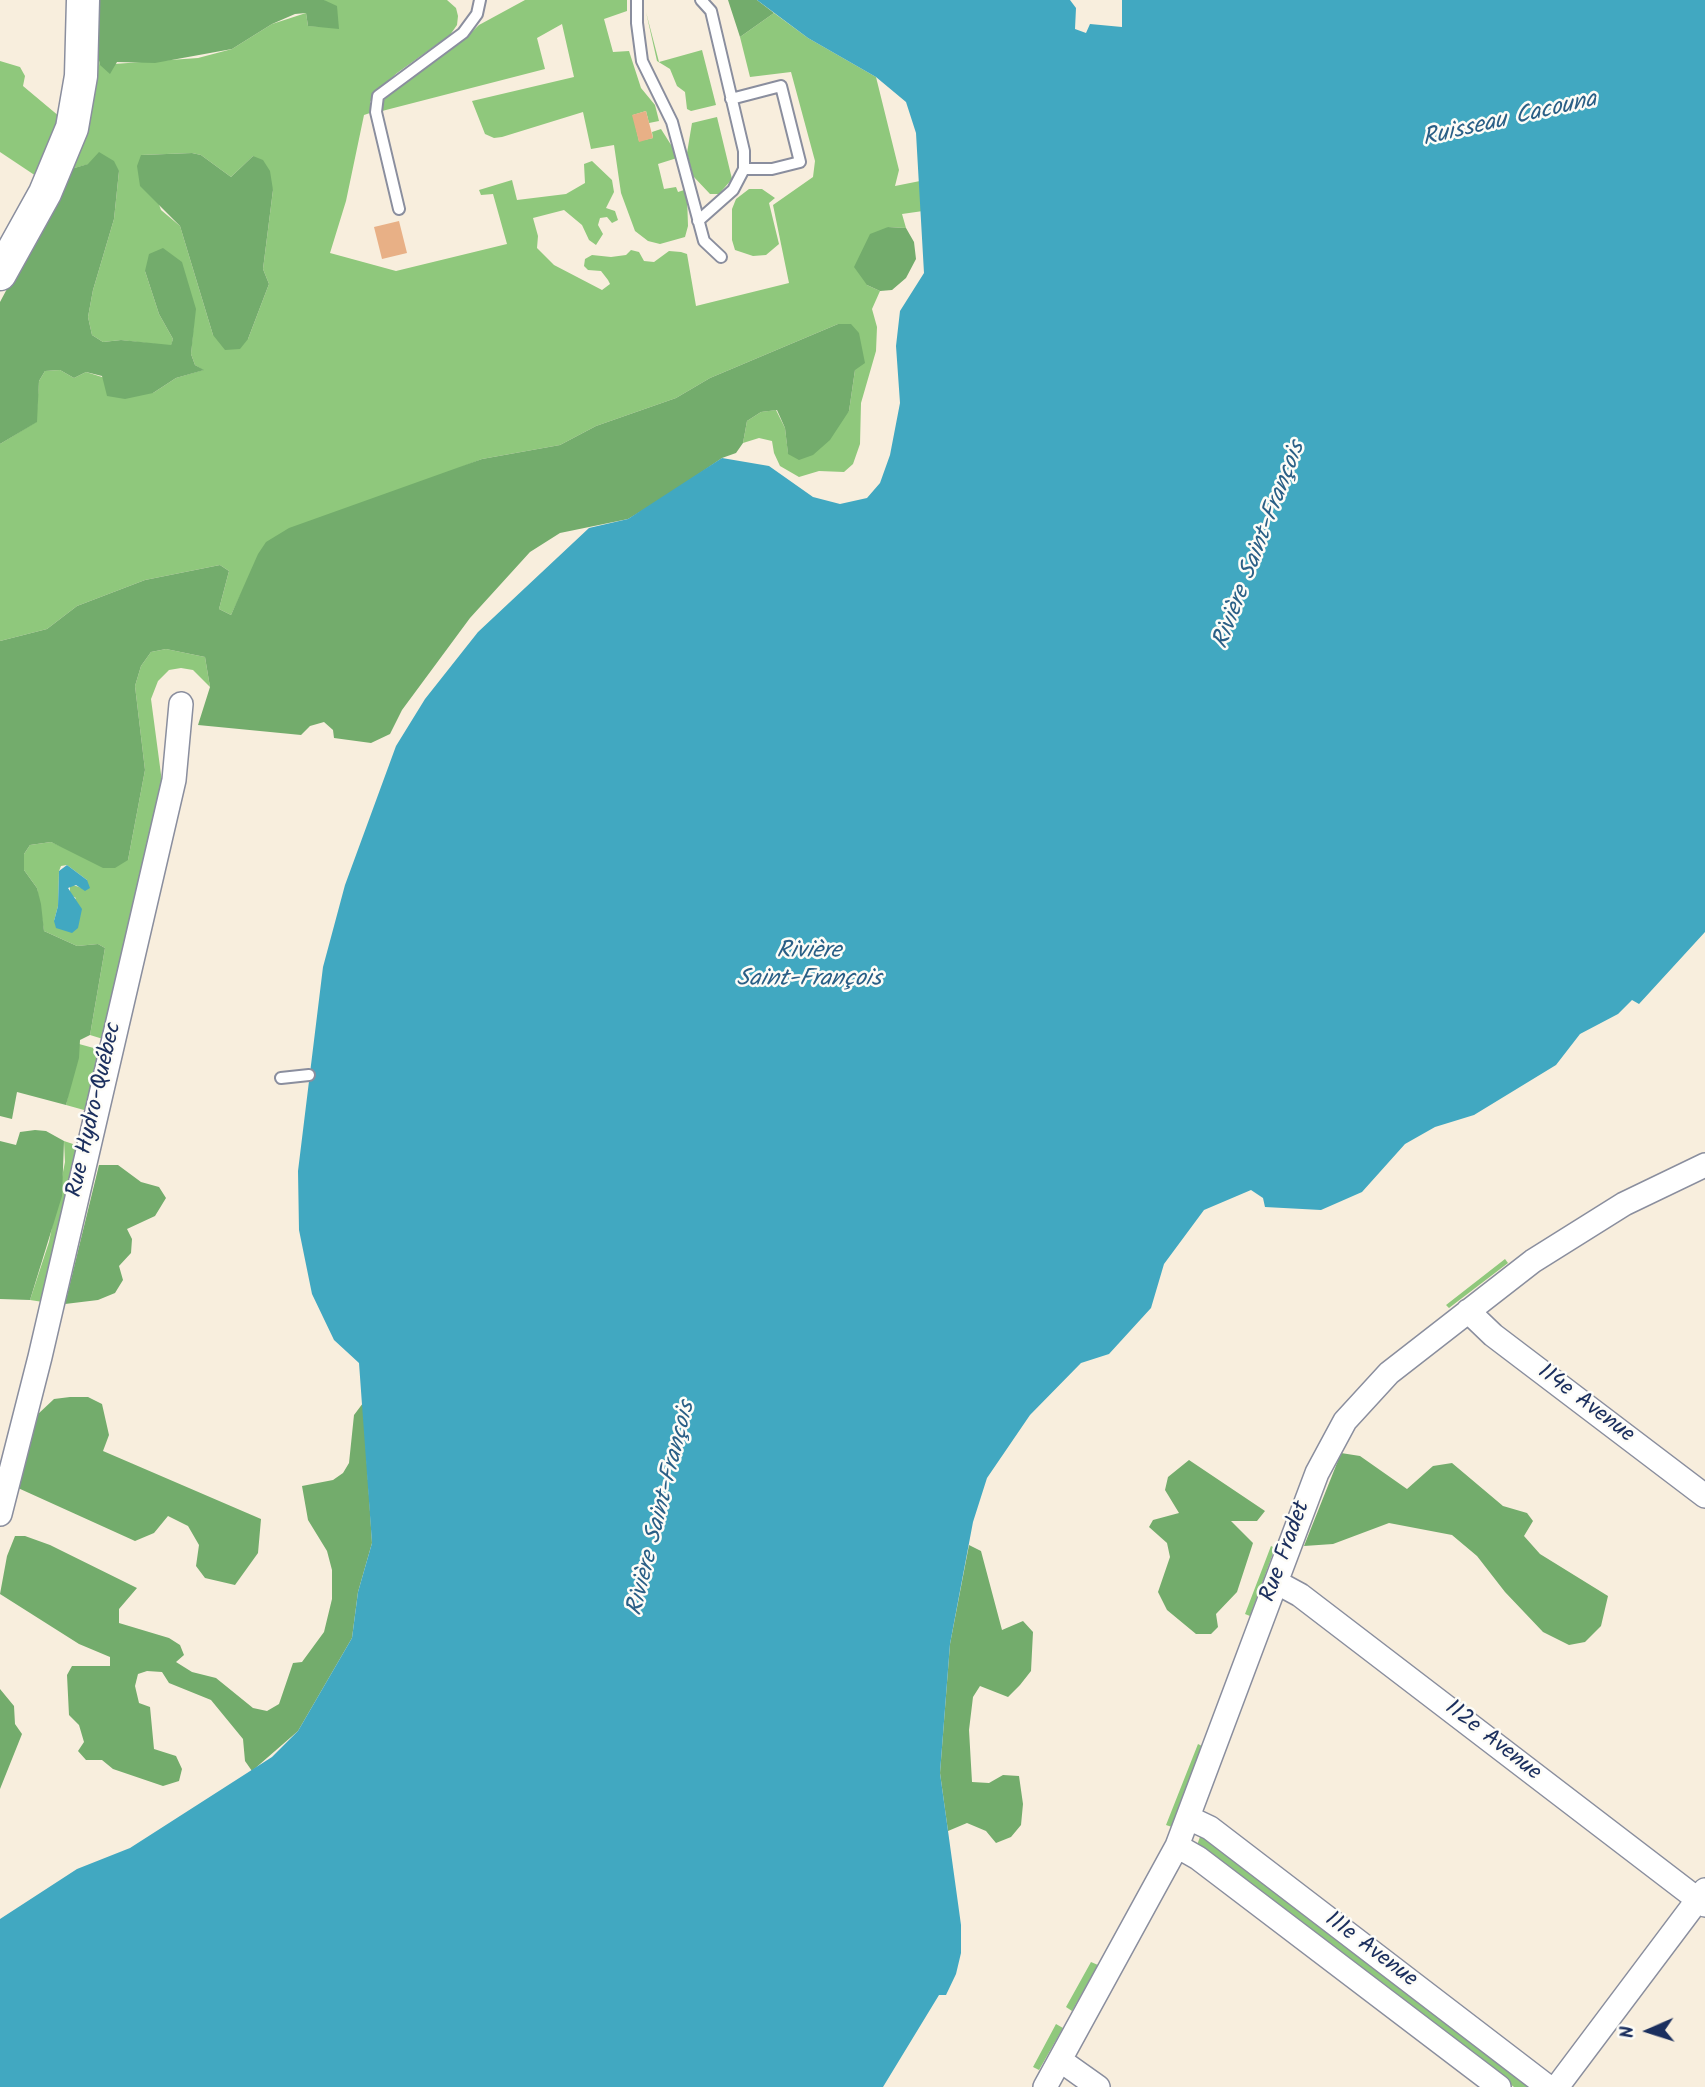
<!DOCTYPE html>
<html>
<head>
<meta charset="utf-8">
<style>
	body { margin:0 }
	#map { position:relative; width:1705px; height:2087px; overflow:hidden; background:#f8eedd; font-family:Kalam,sans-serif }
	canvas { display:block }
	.north { position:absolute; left:1614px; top:1996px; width:70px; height:70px; -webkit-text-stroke:5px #fdfcf7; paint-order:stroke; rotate:267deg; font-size:19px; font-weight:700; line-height:28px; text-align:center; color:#1b2f5e }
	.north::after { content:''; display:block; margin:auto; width:24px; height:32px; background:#1b2f5e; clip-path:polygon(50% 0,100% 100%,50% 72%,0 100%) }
</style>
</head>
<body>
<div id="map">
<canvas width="1705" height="2087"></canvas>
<div class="north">N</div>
</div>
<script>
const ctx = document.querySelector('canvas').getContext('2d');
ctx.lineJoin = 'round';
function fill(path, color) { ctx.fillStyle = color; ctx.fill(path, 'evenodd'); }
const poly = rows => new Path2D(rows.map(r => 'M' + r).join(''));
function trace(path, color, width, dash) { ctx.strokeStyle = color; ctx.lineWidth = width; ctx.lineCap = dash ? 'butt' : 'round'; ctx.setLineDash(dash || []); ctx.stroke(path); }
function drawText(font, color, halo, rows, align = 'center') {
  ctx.font = font + ' Kalam,sans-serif'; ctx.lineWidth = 5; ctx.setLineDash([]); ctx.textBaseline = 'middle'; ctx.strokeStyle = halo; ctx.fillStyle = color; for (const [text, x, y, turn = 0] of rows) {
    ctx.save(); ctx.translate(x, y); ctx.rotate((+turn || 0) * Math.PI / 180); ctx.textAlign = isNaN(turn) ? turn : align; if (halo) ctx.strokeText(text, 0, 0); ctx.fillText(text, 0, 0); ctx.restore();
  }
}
const green = poly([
	[324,0,447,0,456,8,458,16,457,25,450,35,397,73,378,90,370,102,370,113,364,115,346,201,330,253,396,271,507,244,493,194,481,195,479,190,512,180,517,200,566,194,585,183,584,164,592,161,612,180,614,192,606,208,615,211,618,220,612,223,607,217,600,218,598,225,603,234,596,245,589,240,582,225,564,210,533,218,538,236,537,248,554,265,602,290,610,284,608,280,601,271,588,270,584,266,585,259,592,255,611,257,626,255,631,250,639,252,644,261,654,262,669,251,681,252,687,254,696,306,789,283,773,205,813,177,815,161,791,72,750,77,740,37,774,13,808,38,876,77,899,170,895,186,920,181,923,211,902,214,906,228,888,227,867,285,880,291,872,309,877,327,876,351,861,403,860,444,853,464,844,472,819,471,799,477,780,466,774,453,772,441,759,438,743,443,747,421,761,412,776,410,785,428,788,453,849,411,855,370,838,324,710,378,676,398,596,426,560,445,482,459,395,493,248,579,231,615,219,609,229,571,220,565,145,580,77,606,47,629,0,641,0,444,36,422,39,381,45,371,60,370,74,378,86,372,153,393,176,378,203,370,195,365,191,354,195,309,145,271,159,314,173,339,171,346,121,340,103,342,92,335,88,317,93,290,114,219,119,171,89,164,71,169,95,93,98,56,100,65,198,58,232,49,272,24,306,13,308,26,333,27],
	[192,153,201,155,231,177,253,156,273,190,263,269,269,284,248,339,213,335,180,226,161,210,141,155],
	[525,0,627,0,627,11,604,19,613,52,629,51,641,88,655,105,659,121,649,123,646,111,633,115,639,141,653,138,652,132,661,129,673,148,677,158,658,164,664,189,676,187,678,192,684,190,687,196,688,226,685,237,660,244,648,241,635,231,621,193,614,145,591,149,583,112,502,137,494,138,485,134,472,101,574,77,562,24,537,38,545,69,382,111,383,101,398,85,460,43,479,25],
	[646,12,659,62,702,50,716,105,691,111,687,109,685,92,677,86,670,69,657,61],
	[0,61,20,67,25,76,23,86,60,117,36,176,0,152],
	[717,117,732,179,719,194,710,194,693,176,687,153,692,123],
	[749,189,762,189,775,198,769,203,779,244,766,255,753,256,735,250,732,240,732,209,736,199],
	[166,649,205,657,210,687,193,670,181,668,169,670,158,681,151,699,162,782,103,1039,90,1035,105,948,98,944,77,946,44,931,37,888,24,870,24,854,30,845,51,842,84,856,128,860,145,770,135,686,141,666,151,652],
	[67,865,87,880,82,888,70,884,70,895,76,898,54,921,58,906,59,871,61,866],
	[79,1044,101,1050,88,1106,84,1110,66,1105],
	[64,1141,79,1146,43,1302,30,1300,49,1242,65,1162],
	[1505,1259,1508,1263,1449,1308,1446,1305],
	[1271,1546,1275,1548,1250,1616,1245,1614],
	[1198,1744,1202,1746,1172,1827,1166,1825],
	[1200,1837,1203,1837,1531,2087,1514,2087,1493,2071,1197,1845],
	[1091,1962,1098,1965,1072,2011,1066,2007],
	[1056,2024,1063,2028,1039,2070,1033,2067]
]);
const forest = poly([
	[96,0,324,0,337,6,339,29,308,26,306,13,295,14,272,24,232,49,155,63,117,62,110,74,100,65,98,56],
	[728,0,757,0,774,13,740,37],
	[99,152,114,161,119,171,114,219,93,290,88,317,92,335,103,342,121,340,171,345,173,339,159,314,145,271,149,254,163,248,182,262,196,309,191,354,195,365,204,370,176,378,153,393,125,399,107,396,102,376,86,372,74,378,60,370,45,371,39,381,37,422,0,444,0,302,71,169,88,164],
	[192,153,201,155,231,177,253,156,263,160,270,171,273,190,263,269,269,284,248,339,240,349,225,350,213,335,180,226,140,186,137,166,141,155],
	[888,227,906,228,914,242,916,259,906,278,892,290,880,291,867,285,854,267,870,234],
	[838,324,851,324,859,333,865,363,855,370,849,411,830,440,813,455,799,460,788,454,785,428,777,410,761,412,747,421,743,443,736,453,722,458,665,497,628,519,560,533,530,552,470,618,402,710,390,734,371,743,334,738,333,730,324,722,310,726,301,735,198,725,210,687,205,657,166,649,151,652,141,666,135,686,145,770,128,860,115,868,103,868,51,842,30,845,24,854,24,870,37,888,41,904,44,931,77,946,98,944,105,948,90,1035,80,1040,79,1058,66,1105,17,1092,12,1119,0,1116,0,641,47,629,77,606,145,580,220,565,229,571,219,609,231,615,258,554,266,542,289,528,482,459,560,445,596,426,676,398,710,378],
	[35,1130,46,1131,64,1141,62,1196,30,1300,0,1299,0,1141,16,1145,20,1132],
	[99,1165,118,1165,141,1182,159,1187,166,1198,155,1216,127,1229,132,1239,131,1253,119,1266,123,1280,115,1293,98,1300,65,1304],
	[70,1397,88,1397,102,1404,109,1435,103,1451,261,1519,258,1553,235,1585,205,1578,196,1566,199,1545,188,1526,168,1516,154,1533,135,1541,18,1488,37,1415,54,1399],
	[363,1403,372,1543,358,1592,352,1638,298,1731,252,1771,245,1761,243,1739,211,1700,169,1683,162,1672,147,1671,138,1674,135,1686,139,1703,150,1707,154,1749,176,1756,182,1769,179,1781,163,1786,113,1769,102,1760,86,1760,78,1751,84,1742,79,1725,69,1715,67,1675,72,1666,110,1666,110,1657,79,1644,0,1594,7,1556,15,1536,25,1536,50,1545,137,1588,119,1609,119,1623,169,1638,180,1645,184,1655,176,1662,192,1672,216,1678,253,1708,267,1711,279,1704,293,1663,302,1662,324,1632,332,1599,332,1570,327,1551,308,1520,302,1486,333,1480,343,1473,349,1463,354,1415],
	[1341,1453,1360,1456,1407,1489,1433,1466,1452,1463,1503,1506,1527,1513,1533,1521,1524,1536,1540,1554,1608,1596,1601,1626,1585,1642,1569,1645,1543,1632,1505,1592,1477,1556,1452,1535,1389,1523,1333,1544,1304,1546],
	[1189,1460,1265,1511,1257,1521,1231,1521,1253,1543,1237,1592,1216,1614,1218,1627,1211,1634,1196,1634,1167,1610,1158,1592,1170,1557,1167,1543,1149,1527,1153,1520,1179,1513,1165,1490,1168,1477],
	[969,1545,981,1551,1002,1630,1023,1621,1033,1632,1031,1671,1020,1685,1008,1697,980,1686,973,1697,969,1730,972,1782,989,1783,1003,1775,1019,1776,1023,1804,1021,1825,1011,1837,996,1843,986,1831,967,1823,948,1831,940,1773,950,1644],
	[0,1689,14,1706,15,1724,22,1734,0,1789]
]);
const water = poly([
	[757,0,1070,0,1076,8,1075,29,1086,33,1090,24,1122,27,1122,0,1705,0,1705,932,1639,1004,1632,1000,1618,1014,1580,1034,1556,1065,1474,1115,1435,1127,1405,1144,1362,1192,1321,1210,1265,1207,1263,1198,1251,1190,1204,1210,1164,1264,1151,1308,1109,1354,1081,1363,1030,1415,987,1478,973,1522,950,1644,940,1773,961,1925,961,1953,956,1974,946,1995,939,1995,883,2087,0,2087,0,1919,77,1869,130,1848,272,1757,298,1731,352,1638,358,1592,372,1543,359,1363,334,1340,312,1294,299,1230,298,1171,323,967,345,885,396,746,425,699,478,632,589,528,628,519,722,458,769,466,813,497,840,504,867,498,880,483,890,455,900,403,896,346,900,311,924,273,916,133,906,102,876,77,808,38],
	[67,865,87,880,90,888,85,891,76,885,68,888,82,909,78,928,72,933,56,928,54,921,58,906,59,871]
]);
const building = poly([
	[646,111,653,138,639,142,632,115],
	[399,221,407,253,382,259,374,227]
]);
const lane = poly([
	[637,0,637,23,642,61,672,122,704,241,721,257],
	[731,99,781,86,800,162,772,169,744,169],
	[399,209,376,112,378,96,463,33,477,14,480,0],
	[698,221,733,190,744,169,744,151,711,11,701,0],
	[281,1078,309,1075]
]);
const street = poly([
	[1468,1311,1493,1335,1705,1496],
	[0,1514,40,1357,174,780,181,704],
	[1276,1582,1300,1595,1705,1905],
	[1189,1818,1210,1828,1548,2087],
	[1177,1846,1198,1858,1499,2087],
	[1060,2060,1098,2087],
	[1045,2087,1177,1846,1317,1473,1345,1421,1389,1373,1533,1261,1624,1204,1705,1165],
	[1557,2087,1705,1890]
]);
const secondary = poly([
	[0,274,45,193,72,128,81,76,83,0]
]);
const streetNames = [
	["Rue Hydro-Québec",96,1110,-77],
	["114e Avenue",1585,1405,37],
	["Rue Fradet",1287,1552,-70],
	["112e Avenue",1492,1742,38],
	["111e Avenue",1370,1951,37]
];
const waterNames = [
	["Ruisseau Cacouna",1510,121,-13],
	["Rivière Saint-François",1261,546,-69],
	["Rivière",809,953],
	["Saint-François",809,981],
	["Rivière Saint-François",663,1509,-76]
];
fill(green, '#8fc87c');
fill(forest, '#73ac6c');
fill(water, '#41a8c1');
fill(building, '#e8b086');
trace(lane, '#8a8e9e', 14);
trace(street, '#8a8e9e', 26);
trace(secondary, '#8a8e9e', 35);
trace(lane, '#fff', 10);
trace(street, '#fff', 23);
trace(secondary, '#fff', 32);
drawText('23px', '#1b2f5e', '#fdfcf7', streetNames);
drawText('italic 24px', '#2a5f86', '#fdfcf7', waterNames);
</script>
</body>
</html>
